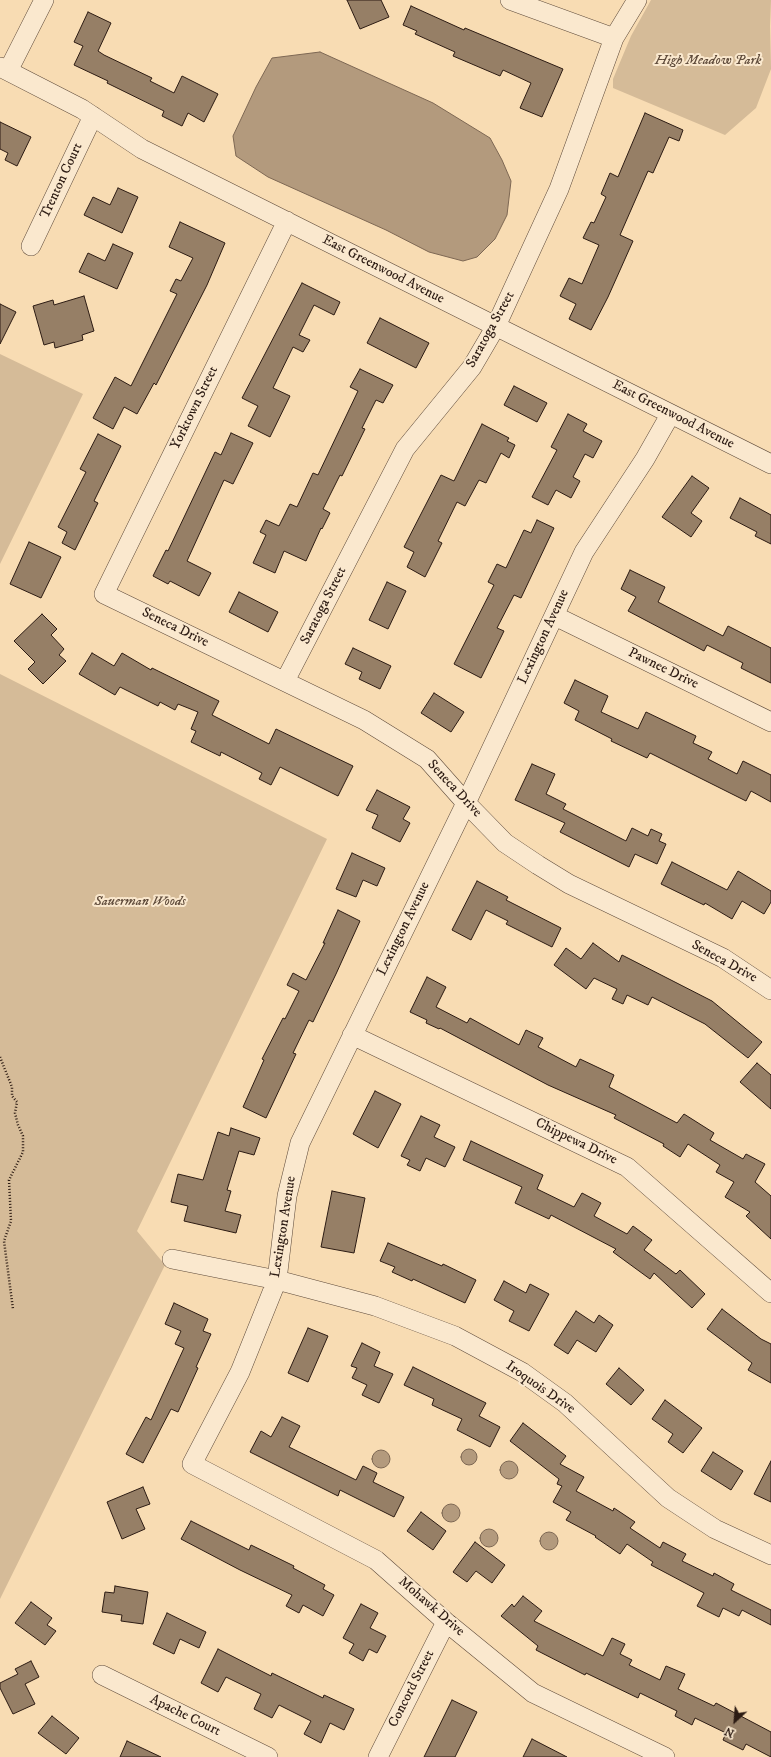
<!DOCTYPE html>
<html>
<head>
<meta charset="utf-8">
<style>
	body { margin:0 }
	#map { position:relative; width:771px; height:1757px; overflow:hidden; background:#f8dcb3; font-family:"IM FELL DW Pica",serif }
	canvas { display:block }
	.north { position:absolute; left:715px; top:1701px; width:40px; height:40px; -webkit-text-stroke:3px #fae8ce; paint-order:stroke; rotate:206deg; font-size:11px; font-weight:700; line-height:16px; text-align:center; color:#2c1b13 }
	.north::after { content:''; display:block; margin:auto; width:14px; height:18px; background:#2c1b13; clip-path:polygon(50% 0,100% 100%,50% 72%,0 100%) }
</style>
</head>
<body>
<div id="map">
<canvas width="771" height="1757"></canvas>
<div class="north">N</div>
</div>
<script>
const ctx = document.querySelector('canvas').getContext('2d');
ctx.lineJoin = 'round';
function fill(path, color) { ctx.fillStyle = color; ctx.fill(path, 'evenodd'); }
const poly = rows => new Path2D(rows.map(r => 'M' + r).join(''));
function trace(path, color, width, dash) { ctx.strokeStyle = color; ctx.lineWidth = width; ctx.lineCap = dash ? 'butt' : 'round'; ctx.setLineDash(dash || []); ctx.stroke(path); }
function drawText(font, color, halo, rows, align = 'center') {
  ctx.font = font + ' "IM FELL DW Pica",serif'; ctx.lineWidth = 4; ctx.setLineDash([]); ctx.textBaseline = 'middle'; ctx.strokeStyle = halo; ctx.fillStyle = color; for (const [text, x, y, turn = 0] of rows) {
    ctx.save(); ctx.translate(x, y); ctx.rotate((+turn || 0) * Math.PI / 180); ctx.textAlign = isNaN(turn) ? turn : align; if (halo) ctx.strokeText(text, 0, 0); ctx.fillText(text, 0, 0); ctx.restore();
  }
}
const green = poly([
	[651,0,771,0,770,26,771,69,756,108,725,135,613,88,613,79,631,36],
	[0,354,83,394,0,564],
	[0,674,327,839,137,1231,165,1265,0,1599]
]);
const water = poly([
	[320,52,433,103,490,138,502,160,511,181,507,215,495,239,477,257,463,261,429,252,386,230,268,177,236,156,233,136,256,87,272,58,320,52],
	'461 1457a8 8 0 1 1 16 0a8 8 0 1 1-16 0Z',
	'372 1459a9 9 0 1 1 18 0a9 9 0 1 1-18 0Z',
	'500 1470a9 9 0 1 1 18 0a9 9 0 1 1-18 0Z',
	'442 1513a9 9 0 1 1 18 0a9 9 0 1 1-18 0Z',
	'480 1538a9 9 0 1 1 18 0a9 9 0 1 1-18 0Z',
	'540 1541a9 9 0 1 1 18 0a9 9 0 1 1-18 0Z'
]);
const building = poly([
	[347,0,381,0,389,17,360,29,347,0],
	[411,6,464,30,465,28,563,69,542,117,520,108,531,83,503,70,500,76,453,56,455,52,415,34,417,31,403,25,411,6],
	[88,12,111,23,98,51,104,55,152,78,150,81,174,93,182,76,218,94,204,122,188,113,182,126,162,116,164,111,107,83,108,81,74,65,83,46,74,42,88,12],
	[645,113,683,130,679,141,669,137,653,173,648,171,620,235,633,241,608,297,591,330,569,319,576,304,560,296,569,278,582,284,599,245,583,238,591,222,594,223,606,197,601,194,610,173,618,177,645,113],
	[0,122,31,137,17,166,5,160,8,153,0,149,0,122],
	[118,188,138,197,122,233,84,215,93,197,110,205,118,188],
	[180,222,225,243,207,285,156,385,154,383,137,414,124,407,113,429,93,418,115,377,131,386,177,294,170,291,176,279,181,281,193,258,169,247,180,222],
	[113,244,133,253,117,289,79,272,88,253,105,261,113,244],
	[302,283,340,302,334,315,314,305,299,335,310,340,303,352,293,347,273,388,290,396,270,437,248,426,258,406,242,398,302,283],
	[84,296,94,331,82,335,83,340,55,348,54,342,44,345,33,306,53,300,54,305,84,296],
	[0,304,16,312,0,344,0,304],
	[380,318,429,343,416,368,367,343,380,318],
	[360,369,393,385,383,403,376,400,362,428,365,429,342,476,340,475,323,509,330,513,322,529,321,528,306,561,284,551,275,573,253,563,266,535,260,532,266,520,279,526,290,504,297,507,313,473,318,475,358,391,350,387,360,369],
	[514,386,547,403,537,422,504,405,514,386],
	[568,414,587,424,583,431,602,441,593,458,585,454,573,477,580,481,571,498,556,490,548,505,532,497,557,450,551,447,568,414],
	[482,424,509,438,507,441,515,445,509,458,501,453,486,483,479,480,465,506,457,502,438,541,442,543,425,577,407,567,414,552,404,547,441,475,454,481,482,424],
	[231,433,253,443,233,484,224,480,187,561,211,573,199,596,170,581,168,584,153,576,166,550,168,551,215,452,221,455,231,433],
	[98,434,121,446,94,501,98,503,75,550,62,543,67,532,58,527,86,472,80,469,98,434],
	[692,476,709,488,691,513,702,521,691,537,662,517,692,476],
	[740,498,771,515,771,544,755,536,757,532,730,518,740,498],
	[537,520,554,528,521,598,514,595,497,628,504,631,481,678,454,664,494,585,488,582,497,564,506,568,524,530,531,533,537,520],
	[29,542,61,557,41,598,10,584,29,542],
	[630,570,665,587,658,602,723,636,728,626,771,648,771,683,741,668,743,663,707,645,704,651,628,611,636,597,621,589,630,570],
	[387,582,406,591,388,629,369,620,387,582],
	[239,592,278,612,268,632,229,612,239,592],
	[42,614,57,629,51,635,64,649,59,655,66,661,43,684,28,669,35,662,14,641,42,614],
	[353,648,391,666,380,689,359,679,362,672,345,664,353,648],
	[92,653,114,666,122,653,151,670,152,668,219,701,212,715,269,744,276,729,353,766,338,796,280,767,271,785,259,779,262,773,221,752,220,756,191,742,196,731,191,729,198,712,178,704,175,710,160,702,158,706,120,687,115,695,79,674,92,653],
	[575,680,608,696,601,712,638,729,646,712,696,736,693,743,712,752,708,759,737,774,743,761,771,775,771,802,751,791,746,801,650,753,647,758,611,741,612,739,575,720,579,711,564,703,575,680],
	[434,693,464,712,451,732,421,713,434,693],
	[532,764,555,774,546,794,566,804,563,809,626,841,632,828,648,836,651,829,662,834,659,841,666,844,657,864,635,854,629,867,560,832,565,823,515,800,532,764],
	[377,790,410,807,403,819,410,823,400,842,372,828,378,815,366,810,377,790],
	[352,853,385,868,377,886,363,880,356,897,336,889,352,853],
	[672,862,727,890,738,871,771,891,771,902,764,914,742,901,732,919,705,903,704,905,661,884,672,862],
	[477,881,508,897,506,900,561,928,552,947,506,924,508,921,486,910,471,940,452,930,477,881],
	[338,910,360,921,336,974,313,1022,309,1020,293,1053,296,1054,266,1118,243,1107,264,1060,262,1059,283,1018,285,1019,299,991,287,985,293,973,306,980,325,943,323,943,338,910],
	[593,943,619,962,622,955,712,1001,762,1042,748,1058,705,1024,652,997,648,1005,627,995,623,1004,612,999,617,989,594,978,586,989,554,965,566,948,581,959,593,943],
	[427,977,446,987,436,1007,467,1023,470,1018,519,1045,526,1030,543,1038,538,1047,576,1067,580,1059,614,1075,609,1087,677,1123,684,1114,714,1133,710,1140,743,1159,746,1154,765,1164,755,1182,771,1196,771,1239,746,1216,750,1212,725,1197,734,1182,716,1172,720,1165,688,1144,680,1157,663,1146,664,1144,614,1118,616,1115,548,1085,440,1028,439,1029,426,1023,427,1020,410,1012,427,977],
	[757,1063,771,1075,771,1109,740,1082,757,1063],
	[375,1091,401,1104,378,1148,353,1134,375,1091],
	[421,1116,440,1125,434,1137,455,1147,445,1167,426,1158,420,1171,407,1165,410,1160,401,1156,421,1116],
	[231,1128,260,1138,254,1155,239,1151,227,1190,231,1191,225,1211,241,1215,236,1233,184,1221,188,1206,171,1202,178,1174,203,1180,218,1132,229,1136,231,1128],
	[471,1141,543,1175,537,1189,574,1207,582,1193,601,1203,594,1216,627,1234,633,1226,652,1240,644,1250,676,1274,680,1270,705,1294,692,1308,654,1273,650,1279,613,1252,616,1249,551,1215,549,1219,515,1203,522,1187,463,1160,471,1141],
	[332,1191,365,1198,354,1253,321,1247,332,1191],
	[388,1243,442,1266,443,1264,476,1280,465,1303,413,1279,412,1281,392,1272,395,1267,380,1261,388,1243],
	[504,1281,526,1293,530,1284,549,1294,529,1331,509,1321,514,1311,494,1300,504,1281],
	[174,1303,208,1319,203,1331,211,1334,196,1367,198,1368,178,1412,171,1409,143,1463,126,1454,146,1417,151,1420,184,1348,175,1344,181,1331,165,1324,174,1303],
	[722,1309,761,1339,771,1344,771,1383,748,1370,752,1363,707,1329,722,1309],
	[576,1311,594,1323,599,1315,613,1325,596,1352,577,1340,568,1354,554,1345,576,1311],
	[308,1328,328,1336,308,1382,288,1373,308,1328],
	[362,1343,380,1352,374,1366,393,1374,379,1403,362,1395,367,1385,352,1378,357,1368,351,1366,362,1343],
	[413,1367,486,1403,479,1416,500,1427,490,1447,457,1430,462,1419,432,1405,434,1399,404,1385,413,1367],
	[619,1368,644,1390,631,1405,606,1384,619,1368],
	[665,1400,702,1428,683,1453,668,1442,673,1434,652,1419,665,1400],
	[282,1417,300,1426,289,1447,356,1480,363,1466,377,1473,373,1482,404,1497,394,1517,340,1490,338,1496,250,1452,261,1431,271,1437,282,1417],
	[523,1423,566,1456,560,1464,584,1477,576,1491,613,1511,614,1508,635,1522,630,1528,660,1548,663,1542,686,1554,682,1561,713,1576,714,1573,734,1584,731,1590,771,1610,771,1625,742,1610,739,1616,723,1608,719,1617,697,1606,704,1593,651,1565,653,1562,627,1544,620,1554,595,1537,596,1536,566,1520,571,1512,553,1502,562,1486,557,1484,559,1479,510,1441,523,1423],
	[713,1452,743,1471,731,1490,701,1471,713,1452],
	[771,1461,771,1502,754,1494,771,1461],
	[143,1487,150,1504,136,1509,145,1529,122,1539,107,1502,143,1487],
	[421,1512,446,1531,433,1550,407,1531,421,1512],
	[191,1521,249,1550,251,1545,294,1566,293,1568,325,1585,323,1589,334,1595,323,1616,303,1605,299,1613,286,1606,292,1595,240,1570,181,1539,191,1521],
	[475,1542,505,1565,492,1583,476,1571,467,1582,453,1572,475,1542],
	[115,1586,148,1592,143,1624,121,1621,122,1615,102,1612,105,1592,114,1593,115,1586],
	[523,1596,542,1611,534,1621,603,1656,612,1638,625,1644,620,1654,632,1660,629,1665,660,1680,666,1666,685,1674,678,1689,714,1706,716,1703,771,1732,771,1757,746,1744,743,1750,723,1740,726,1733,695,1718,692,1725,675,1716,677,1711,640,1693,638,1698,586,1673,585,1675,536,1650,538,1646,501,1616,512,1604,514,1607,523,1596],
	[31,1602,52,1618,47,1625,56,1631,45,1645,15,1623,31,1602],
	[361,1604,378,1613,370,1628,386,1636,377,1653,369,1649,363,1661,349,1653,354,1644,343,1638,361,1604],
	[167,1613,206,1632,199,1648,180,1639,174,1654,153,1644,167,1613],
	[218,1649,271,1676,272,1673,323,1698,324,1695,354,1709,344,1730,330,1723,321,1743,304,1734,311,1721,279,1705,272,1718,254,1709,261,1694,226,1677,218,1692,201,1683,218,1649],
	[31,1661,39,1677,25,1684,35,1704,13,1714,0,1688,0,1683,18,1674,15,1669,31,1661],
	[452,1700,477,1712,455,1757,424,1757,452,1700],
	[52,1716,79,1738,66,1754,38,1733,52,1716],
	[532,1739,567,1757,523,1757,532,1739],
	[127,1741,161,1757,120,1757,127,1741]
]);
const path = poly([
	[0,1057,12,1087,12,1096,17,1102,15,1113,18,1125,23,1136,23,1152,9,1180,11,1221,4,1241,13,1309]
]);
const minor = poly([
	[510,0,614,38],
	[0,67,82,109,142,149,771,464],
	[8,71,44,0],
	[287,221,104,594,364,720,427,759,466,803,505,843,538,865,569,884,723,958,771,990],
	[31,246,93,116],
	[555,616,771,722],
	[285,681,405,449,472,367,496,326,559,189,614,38,637,0],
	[352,1035,627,1167,771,1293],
	[172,1259,277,1280,375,1306,455,1336,522,1372,565,1403,668,1498,715,1529,771,1555],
	[102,1675,268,1757],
	[378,1757,446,1622],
	[665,1757,533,1693,446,1622,376,1560,192,1464,240,1372,277,1280,287,1196,300,1143,466,803,584,552,645,459,670,415]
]);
const parkNames = [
	["High Meadow Park",708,61],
	["Sauerman Woods",140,902]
];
const streetNames = [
	["Trenton Court",62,181,-65],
	["East Greenwood Avenue",383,270,27],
	["Saratoga Street",491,330,-61],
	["Yorktown Street",195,408,-64],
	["East Greenwood Avenue",673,415,27],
	["Saratoga Street",324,606,-63],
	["Seneca Drive",175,628,26],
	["Lexington Avenue",544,637,-65],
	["Pawnee Drive",663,669,26],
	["Seneca Drive",454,789,47],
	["Lexington Avenue",404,929,-64],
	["Seneca Drive",724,962,29],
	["Chippewa Drive",576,1142,26],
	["Lexington Avenue",284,1227,-81],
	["Iroquois Drive",540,1388,35],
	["Mohawk Drive",431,1607,41],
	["Concord Street",412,1689,-63],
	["Apache Court",185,1716,26]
];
fill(green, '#d5bb98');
fill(water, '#b39a7d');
trace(water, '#7d6753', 1);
fill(building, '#967f66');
trace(building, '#2c1b13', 1);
trace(minor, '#5f4b3b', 20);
trace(path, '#2c1b13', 2.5, [1, 2]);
trace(minor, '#fae8ce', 19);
drawText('italic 14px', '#5f4b3b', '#fae8ce', parkNames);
drawText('14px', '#2c1b13', '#fae8ce', streetNames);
</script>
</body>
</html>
